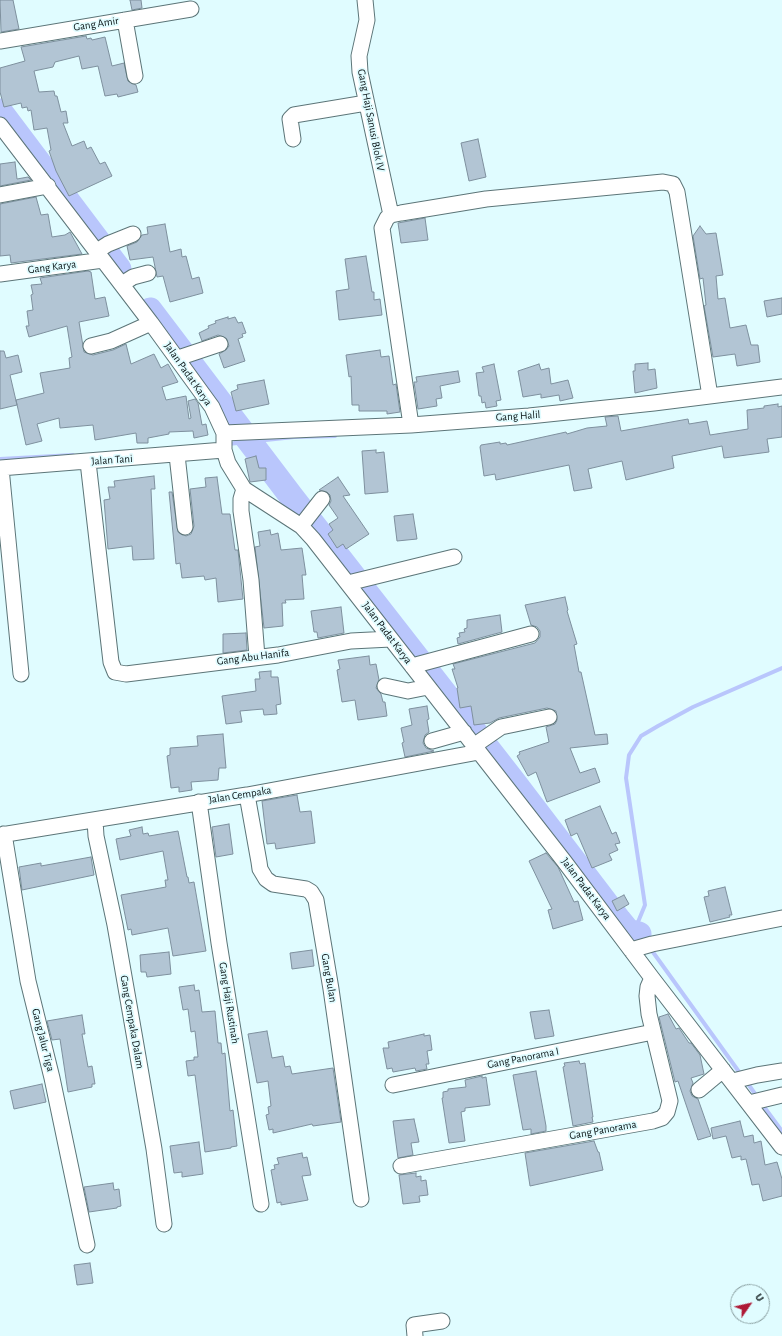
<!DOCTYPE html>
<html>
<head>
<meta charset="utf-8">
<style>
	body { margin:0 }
	#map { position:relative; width:782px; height:1336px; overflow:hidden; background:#e0fcff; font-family:"Alegreya Sans",sans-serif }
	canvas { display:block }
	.north { position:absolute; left:730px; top:1284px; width:40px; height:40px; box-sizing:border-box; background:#e0fcff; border:1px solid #8a9fa1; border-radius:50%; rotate:56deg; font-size:11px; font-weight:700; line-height:16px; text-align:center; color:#0a1315 }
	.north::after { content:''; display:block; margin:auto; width:14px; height:18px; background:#ae1936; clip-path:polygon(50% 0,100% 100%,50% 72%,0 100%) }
</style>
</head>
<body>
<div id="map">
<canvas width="782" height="1336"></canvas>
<div class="north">U</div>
</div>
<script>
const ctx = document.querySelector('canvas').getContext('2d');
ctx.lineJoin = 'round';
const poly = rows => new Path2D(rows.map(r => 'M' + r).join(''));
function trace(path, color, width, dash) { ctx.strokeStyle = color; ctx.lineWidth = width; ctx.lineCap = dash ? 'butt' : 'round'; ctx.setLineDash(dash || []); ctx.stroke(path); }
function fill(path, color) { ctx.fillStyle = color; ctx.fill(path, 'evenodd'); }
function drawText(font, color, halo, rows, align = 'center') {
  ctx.font = font + ' "Alegreya Sans",sans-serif'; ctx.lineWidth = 3.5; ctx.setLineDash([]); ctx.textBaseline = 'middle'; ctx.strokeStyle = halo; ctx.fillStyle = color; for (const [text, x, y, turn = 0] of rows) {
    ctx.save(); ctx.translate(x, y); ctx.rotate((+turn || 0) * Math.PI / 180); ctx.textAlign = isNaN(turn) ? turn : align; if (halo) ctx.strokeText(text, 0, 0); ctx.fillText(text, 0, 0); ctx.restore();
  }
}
const stream = poly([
	[228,444,294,437,335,436],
	[0,459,73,455],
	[646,943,639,934,638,922,645,905,626,778,629,755,641,736,658,726,693,707,782,668],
	[650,948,742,1076],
	[746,1081,758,1098],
	[762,1104,782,1131]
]);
const river = poly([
	[0,111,119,269],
	[150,310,291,496,513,781,619,920,628,931,639,934]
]);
const building = poly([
	[0,0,13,0,19,29,1,32,0,0],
	[130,0,141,0,142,8,132,10,130,0],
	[86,36,87,39,91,38,92,40,105,37,112,66,124,63,128,81,136,85,138,92,118,97,117,94,105,96,98,66,82,69,79,56,55,62,53,67,34,71,39,92,54,91,55,96,57,96,61,112,66,111,68,123,63,123,72,146,84,141,87,149,91,147,100,164,105,162,112,176,69,196,56,171,49,151,51,150,47,128,34,130,31,110,28,111,27,107,22,108,21,103,4,107,0,92,0,68,25,61,21,47,86,36],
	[478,139,486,177,469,181,461,143,478,139],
	[15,162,17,179,28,177,31,180,0,186,0,164,15,162],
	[36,197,41,215,48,214,52,237,65,235,70,232,82,254,11,263,10,255,0,256,0,204,36,197],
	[425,218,428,240,401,243,398,223,425,218],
	[165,224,170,252,181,249,182,257,186,256,192,279,199,277,203,293,170,302,163,276,157,277,153,257,130,260,127,246,137,242,142,235,148,234,147,227,165,224],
	[700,226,706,234,716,233,723,275,716,276,718,299,725,298,730,328,746,325,751,345,758,345,760,362,737,366,735,354,713,357,704,306,706,305,703,278,700,279,693,236,700,226],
	[366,256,372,292,374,292,374,300,380,299,382,315,339,320,336,291,349,289,345,259,366,256],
	[88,271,91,272,95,299,105,297,109,316,79,322,84,352,93,355,113,350,126,344,131,364,154,354,161,368,168,364,178,382,162,387,166,400,186,396,189,419,191,418,188,401,195,399,198,403,202,425,206,424,208,435,194,438,193,431,169,432,169,434,148,438,148,443,137,443,136,433,95,440,93,425,60,428,59,418,37,424,42,441,26,445,16,400,44,393,40,373,70,368,69,358,72,357,67,326,29,337,26,326,29,326,27,311,33,310,31,295,33,294,31,285,42,284,40,278,88,271],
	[782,298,782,314,767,317,764,301,782,298],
	[228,317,228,319,235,317,238,323,242,322,246,333,242,334,243,337,238,339,245,361,224,368,219,354,226,350,229,346,226,338,218,335,202,341,199,333,209,328,208,326,216,323,215,321,228,317],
	[380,350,381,357,389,356,393,385,396,384,400,412,387,414,387,411,359,411,359,405,352,405,351,376,349,377,346,355,380,350],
	[0,351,4,351,6,358,18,355,22,372,10,375,17,405,0,409,0,351],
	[648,363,648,370,655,369,657,388,635,393,633,371,635,371,635,364,648,363],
	[494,364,501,400,496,401,497,406,486,408,485,402,482,403,481,396,479,396,476,373,484,372,482,367,494,364],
	[539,364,541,370,549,368,551,384,568,380,573,398,560,401,559,395,541,398,541,394,523,397,518,371,539,364],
	[458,371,460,382,440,386,442,398,436,399,437,406,418,409,414,382,417,382,416,377,458,371],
	[264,380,269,404,236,411,231,392,238,389,237,385,264,380],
	[778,404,778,407,782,406,782,437,767,439,769,452,724,458,722,446,672,456,674,468,626,480,622,461,588,469,592,488,574,491,569,465,496,480,495,474,484,476,480,447,481,445,500,442,500,444,506,443,507,445,566,432,567,434,587,428,607,426,605,417,618,416,621,431,688,419,689,424,707,421,710,435,748,429,747,410,764,408,764,406,778,404],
	[376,450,376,453,384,452,388,492,365,494,362,451,376,450],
	[256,456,259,468,266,468,266,480,250,482,245,459,256,456],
	[154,476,155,489,151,489,154,559,133,560,132,546,108,549,104,500,110,499,108,487,115,487,114,481,154,476],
	[217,477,222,514,230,514,235,550,238,550,243,599,218,602,216,578,205,580,204,576,182,578,180,563,176,564,169,492,172,492,178,532,186,536,191,534,194,526,190,489,206,487,205,478,217,477],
	[338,477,350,495,343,496,369,534,346,549,343,544,337,548,328,534,333,530,329,524,338,518,329,505,331,501,330,495,327,492,319,490,338,477],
	[413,514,417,539,397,541,394,516,413,514],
	[270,530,271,535,278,533,281,550,302,548,306,575,302,575,304,599,285,600,286,603,282,603,283,626,264,628,255,547,260,546,258,532,270,530],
	[565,597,568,610,567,611,577,644,574,645,579,672,581,672,595,735,607,734,608,744,570,748,580,773,595,768,600,782,547,802,536,772,528,776,517,756,520,754,519,752,549,742,546,727,555,724,557,720,556,711,547,708,499,718,490,723,474,725,471,706,460,708,457,688,458,688,452,669,455,669,453,664,535,643,540,637,540,631,537,627,531,625,525,605,565,597],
	[341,607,344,633,318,638,317,632,314,632,311,611,341,607],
	[500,615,502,632,458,644,457,638,460,637,459,633,465,632,464,629,467,628,467,620,500,615],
	[246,633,247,650,223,653,223,634,246,633],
	[369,656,370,665,376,664,379,680,376,688,381,694,383,702,385,702,387,716,358,720,355,700,342,702,337,670,340,669,338,660,369,656],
	[271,671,271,677,278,677,281,704,276,705,277,714,264,715,263,709,240,711,242,722,226,724,222,696,256,691,255,679,260,679,259,672,271,671],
	[427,706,429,719,427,720,429,732,425,735,423,743,426,748,434,751,405,757,402,743,404,742,401,728,412,725,409,709,427,706],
	[223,734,226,768,219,768,218,780,191,782,192,790,179,792,179,787,171,788,167,756,170,755,170,748,198,746,197,736,223,734],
	[297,795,300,812,311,811,315,843,276,849,275,843,267,844,262,801,297,795],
	[600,806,612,834,616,832,620,843,615,844,618,850,609,854,612,860,592,868,577,833,571,836,565,820,600,806],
	[229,824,233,854,216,857,212,827,229,824],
	[142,827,143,834,148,833,149,836,178,831,187,877,188,877,189,883,194,882,206,951,173,956,168,928,132,935,131,929,128,930,121,895,166,887,165,880,168,880,163,851,120,860,116,839,131,836,129,830,142,827],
	[546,853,558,867,574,902,578,901,583,920,553,929,548,910,552,909,529,861,546,853],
	[91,857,94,875,22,890,19,867,41,863,41,866,91,857],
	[725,887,732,915,729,915,730,917,710,922,704,897,709,896,708,891,725,887],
	[624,895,629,904,617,911,612,901,624,895],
	[312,950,314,966,292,969,290,953,312,950],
	[169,952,171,974,147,977,146,972,141,972,140,955,169,952],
	[194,985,195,991,199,990,202,1012,215,1011,218,1043,221,1043,222,1054,225,1053,230,1111,233,1110,237,1146,231,1147,231,1148,205,1152,195,1075,188,1076,186,1061,194,1060,194,1057,198,1057,195,1031,191,1032,188,1009,183,1010,179,987,194,985],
	[549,1010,554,1036,535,1039,530,1012,549,1010],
	[668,1014,676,1029,679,1028,689,1043,691,1043,700,1055,704,1074,691,1078,693,1083,690,1091,692,1096,698,1099,711,1136,698,1140,678,1081,675,1082,659,1017,668,1014],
	[82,1015,85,1034,82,1034,88,1067,92,1066,95,1084,92,1084,92,1087,68,1092,60,1039,52,1040,47,1021,82,1015],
	[267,1031,272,1058,283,1056,285,1067,290,1066,292,1074,333,1068,341,1122,313,1126,312,1124,273,1133,273,1129,269,1130,266,1115,269,1114,268,1107,271,1106,268,1081,257,1083,248,1034,267,1031],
	[424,1034,424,1036,430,1035,432,1050,427,1051,429,1064,426,1064,427,1069,416,1071,415,1068,393,1072,392,1068,387,1069,383,1048,389,1048,388,1042,424,1034],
	[579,1061,580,1064,585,1063,593,1117,592,1117,593,1122,573,1126,563,1067,565,1066,564,1063,579,1061],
	[536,1071,546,1126,546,1131,531,1134,531,1129,523,1130,513,1075,536,1071],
	[482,1076,482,1078,486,1077,490,1105,465,1108,465,1111,461,1112,465,1141,449,1143,442,1098,443,1098,443,1092,448,1091,448,1089,466,1087,465,1080,482,1076],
	[42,1084,46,1102,14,1109,10,1091,42,1084],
	[414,1119,419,1142,411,1143,413,1155,398,1158,393,1121,414,1119],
	[740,1121,744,1137,753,1135,754,1143,761,1141,765,1165,777,1162,782,1179,782,1196,763,1201,759,1184,752,1185,746,1159,741,1160,741,1156,732,1158,726,1136,713,1139,711,1128,740,1121],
	[594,1141,598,1152,599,1152,603,1170,530,1186,525,1153,594,1141],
	[199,1142,203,1174,182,1177,182,1172,174,1173,170,1146,199,1142],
	[302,1153,303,1158,307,1157,311,1175,302,1176,308,1200,281,1205,281,1202,277,1203,271,1170,275,1169,274,1165,279,1164,277,1158,302,1153],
	[416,1173,416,1177,421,1176,421,1181,426,1180,428,1195,419,1196,420,1202,403,1204,399,1175,416,1173],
	[113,1183,114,1190,119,1189,121,1206,117,1207,117,1208,89,1212,84,1187,113,1183],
	[90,1263,93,1283,77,1285,74,1265,90,1263]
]);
const minor = poly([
	[365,0,367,20,359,56,360,72,391,215],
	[125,20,135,76],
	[0,41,191,9],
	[0,125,151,323,212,407,224,433,224,450,228,463,244,489,301,526,313,539,564,861,652,978,782,1147],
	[293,139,290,119,294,115,366,103],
	[0,195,48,186],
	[97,251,108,244,133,234],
	[0,274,103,260],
	[122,284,133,277,148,273],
	[91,346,111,341,151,323],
	[178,358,220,344],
	[411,425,382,228,387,218,391,215,401,213,486,199,663,182,673,184,677,192,710,396],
	[224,433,411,425,529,416,654,403,782,387],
	[177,455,185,527],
	[88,462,111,662,115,672,126,674,278,655,351,641,391,639],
	[0,468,224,450],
	[1,468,21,674],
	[244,489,241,499,241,511,251,580,257,657],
	[301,526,322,499],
	[348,583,454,557],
	[412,666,531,634],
	[385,686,408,691,428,687],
	[432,741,464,732],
	[475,745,501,727,549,717],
	[247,795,259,862,260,869,266,879,273,884,306,889,311,892,316,900,331,989,361,1199],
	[199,802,219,943,261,1204],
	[95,820,96,836,115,925,132,1022,154,1149,164,1224],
	[4,834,28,981,52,1078,87,1245],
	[0,835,247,795,479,752],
	[631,950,652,944,782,918],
	[733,1081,757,1075,782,1071],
	[393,1085,653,1032],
	[699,1090,723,1070],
	[749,1103,782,1095],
	[401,1166,653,1121,662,1118,667,1112,670,1101,649,1014,647,996,648,987,652,978],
	[415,1336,414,1325,442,1321]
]);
const streetNames = [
	["Gang Amir",96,24,-9],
	["Gang Haji Sanusi Blok IV",371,120,79],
	["Gang Karya",52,267,-7],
	["Jalan Padat Karya",188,374,55],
	["Gang Halil",518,416,-4],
	["Jalan Tani",112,460,-4],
	["Jalan Padat Karya",387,633,53],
	["Gang Abu Hanifa",253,657,-7],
	["Jalan Cempaka",240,795,-9],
	["Jalan Padat Karya",586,889,53],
	["Gang Bulan",329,978,80],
	["Gang Haji Rustinah",229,1003,81],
	["Gang Cempaka Dalam",132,1022,80],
	["Gang Jalur Tiga",43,1040,76],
	["Gang Panorama I",523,1058,-11],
	["Gang Panorama",603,1130,-10]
];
trace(stream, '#b9c6fc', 4);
trace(river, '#b9c6fc', 25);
fill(building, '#b2c5d4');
trace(building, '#7e909e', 1);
trace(minor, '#5c7578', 17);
trace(minor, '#fff', 15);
drawText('11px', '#0a1315', '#e0fcff', streetNames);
</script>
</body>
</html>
